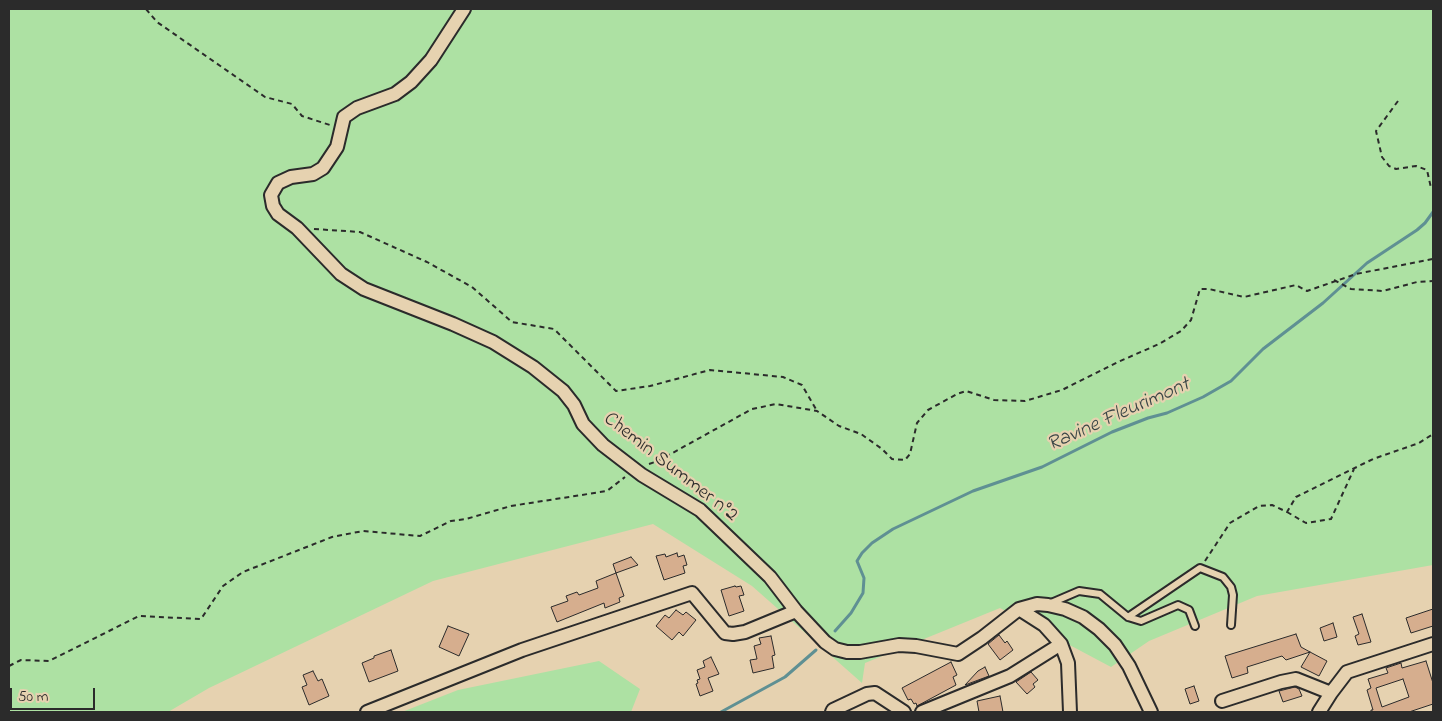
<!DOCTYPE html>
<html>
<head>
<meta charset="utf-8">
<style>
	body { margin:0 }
	#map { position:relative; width:1442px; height:721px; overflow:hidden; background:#e6d2b0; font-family:"Indie Flower",sans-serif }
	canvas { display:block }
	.frame { position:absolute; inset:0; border:10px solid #2b2b2b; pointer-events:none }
	.scale { position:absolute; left:10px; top:688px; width:85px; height:22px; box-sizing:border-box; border:2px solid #2b2b2b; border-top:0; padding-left:6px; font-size:15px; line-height:18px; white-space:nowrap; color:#2b2b2b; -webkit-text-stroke:4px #e6d2b0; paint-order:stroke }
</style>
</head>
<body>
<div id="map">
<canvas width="1442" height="721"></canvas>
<div class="frame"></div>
<div class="scale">50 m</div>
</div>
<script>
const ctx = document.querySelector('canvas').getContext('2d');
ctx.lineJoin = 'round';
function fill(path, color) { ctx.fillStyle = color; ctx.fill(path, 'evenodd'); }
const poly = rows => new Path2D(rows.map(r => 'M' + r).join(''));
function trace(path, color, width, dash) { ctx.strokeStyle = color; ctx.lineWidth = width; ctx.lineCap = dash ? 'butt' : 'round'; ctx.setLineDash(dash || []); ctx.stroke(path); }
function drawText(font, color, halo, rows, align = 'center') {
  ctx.font = font + ' "Indie Flower",sans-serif'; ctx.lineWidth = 4.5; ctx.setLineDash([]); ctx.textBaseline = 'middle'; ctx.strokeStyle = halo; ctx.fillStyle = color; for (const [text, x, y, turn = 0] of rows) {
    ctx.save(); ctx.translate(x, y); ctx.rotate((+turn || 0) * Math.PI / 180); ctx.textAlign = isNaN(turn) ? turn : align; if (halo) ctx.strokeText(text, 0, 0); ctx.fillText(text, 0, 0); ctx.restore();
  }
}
const green = poly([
	[9,9,1433,9,1433,565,1257,596,1149,641,1111,667,1000,608,865,663,862,683,752,586,653,524,433,581,209,688,168,712,9,712],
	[599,661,640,689,631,712,402,712,458,690]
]);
const stream = poly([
	[835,631,851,613,863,593,864,578,857,561,862,553,872,543,893,529,973,491,1042,467,1112,432,1148,418,1167,413,1203,397,1231,381,1263,349,1323,303,1367,263,1417,230,1425,223,1433,212],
	[721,712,785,677,816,650]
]);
const building = poly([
	[677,553,678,557,684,555,687,565,683,566,685,573,664,580,656,556,665,554,666,557,677,553],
	[631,557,638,565,616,573,613,564,631,557],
	[616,573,624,596,619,598,620,602,605,608,604,603,557,622,551,607,568,601,566,596,577,592,579,595,598,588,596,581,616,573],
	[735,586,736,587,741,586,744,595,739,596,744,611,729,616,721,590,735,586],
	[1433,609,1433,626,1411,633,1406,618,1433,609],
	[676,610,683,615,686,612,696,620,683,636,679,632,672,640,656,626,665,615,669,618,676,610],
	[1362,614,1371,642,1358,645,1355,636,1359,634,1353,617,1362,614],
	[1333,623,1337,637,1324,641,1320,628,1333,623],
	[448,626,469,634,459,656,439,647,448,626],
	[1296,634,1301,647,1310,652,1286,660,1282,656,1247,667,1248,673,1232,678,1225,656,1296,634],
	[999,635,1005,643,1007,641,1013,650,1000,660,988,644,999,635],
	[771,636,775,655,772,656,774,668,753,673,750,660,757,659,754,646,761,644,759,638,771,636],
	[391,650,398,671,369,682,362,663,374,658,374,656,391,650],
	[1310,652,1327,661,1319,676,1301,667,1310,652],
	[711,657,719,674,708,678,713,691,700,696,696,684,698,683,697,680,700,679,697,670,705,667,703,661,711,657],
	[1426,661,1433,683,1433,704,1409,712,1371,712,1371,710,1373,710,1367,690,1371,688,1368,679,1388,673,1386,668,1401,663,1402,668,1426,661],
	[1403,679,1409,697,1382,707,1376,688,1403,679],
	[951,662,957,675,953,677,956,685,917,706,916,703,914,704,911,699,908,700,902,688,951,662],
	[985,667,989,676,965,685,978,671,985,667],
	[313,671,318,681,322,679,329,696,309,705,302,687,307,685,303,675,313,671],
	[1031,672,1038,680,1033,684,1035,687,1027,694,1016,682,1031,672],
	[1194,686,1199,701,1190,704,1185,689,1194,686],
	[1295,687,1299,689,1302,696,1283,702,1279,691,1295,687],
	[1000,696,1003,712,979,712,977,701,1000,696]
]);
const path = poly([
	[146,9,157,22,265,97,292,104,302,116,330,125],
	[1398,101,1376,131,1382,157,1389,166,1396,169,1416,166,1427,170,1431,188,1433,189],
	[314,229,360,232,427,262,472,287,512,322,554,329,616,391,650,386,710,370,783,377,802,385,817,411],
	[1334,280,1351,289,1383,291,1417,282,1433,281],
	[649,464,658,461,752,409,776,404,817,411,839,426,861,434,882,449,892,459,905,460,910,454,917,423,928,410,957,394,966,391,994,400,1025,401,1062,390,1118,362,1159,344,1181,331,1191,320,1200,289,1209,289,1244,297,1296,285,1307,291,1356,274,1433,259],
	[1287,512,1306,523,1331,519,1354,469],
	[1205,561,1230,523,1259,506,1272,505,1287,512,1296,497,1373,459,1419,443,1433,434],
	[9,666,21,660,49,661,139,616,201,619,223,586,243,572,332,537,363,531,420,536,451,521,466,519,511,506,607,491,625,477]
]);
const lane = poly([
	[1051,603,1079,591,1100,594,1128,617,1141,621,1178,605,1189,610,1195,626],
	[1128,617,1200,568,1223,577,1231,587,1233,595,1231,625]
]);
const street = poly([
	[464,9,431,60,411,82,395,94,357,108,344,117,337,147,323,168,313,174,291,177,278,183,271,195,273,206,278,214,297,228,341,274,364,289,453,324,493,342,533,367,563,391,574,405,583,424,603,445,642,475,700,510,770,577,796,611,825,642,835,649,847,652,860,652,899,645,916,646,958,654,982,638,1019,609,1037,604,1048,605,1065,609,1083,617,1099,629,1115,645,1129,666,1151,712],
	[1019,609,1044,625,1061,644,1068,663,1070,712],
	[1222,701,1281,682,1296,679,1331,693],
	[367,712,522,650,692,593,725,633,733,634,745,632,796,611],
	[832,712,833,710,867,694,875,693,904,712],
	[922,712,1010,676,1061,644],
	[1319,712,1331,693,1347,672,1433,644]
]);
const streetNames = [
	["Chemin Summer n°2",670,468,38]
];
const waterNames = [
	["Ravine Fleurimont",1119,416,-24]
];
fill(green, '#ade1a3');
trace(stream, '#5f9093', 3);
fill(building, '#d6ae8e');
trace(building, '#2b2b2b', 1);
trace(lane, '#2b2b2b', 10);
trace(street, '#2b2b2b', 16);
trace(path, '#2b2b2b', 2, [5, 4]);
trace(lane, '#e6d2b0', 6);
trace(street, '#e6d2b0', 12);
drawText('20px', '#2b2b2b', '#e6d2b0', streetNames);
drawText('italic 21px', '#384445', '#e6d2b0', waterNames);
</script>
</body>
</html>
